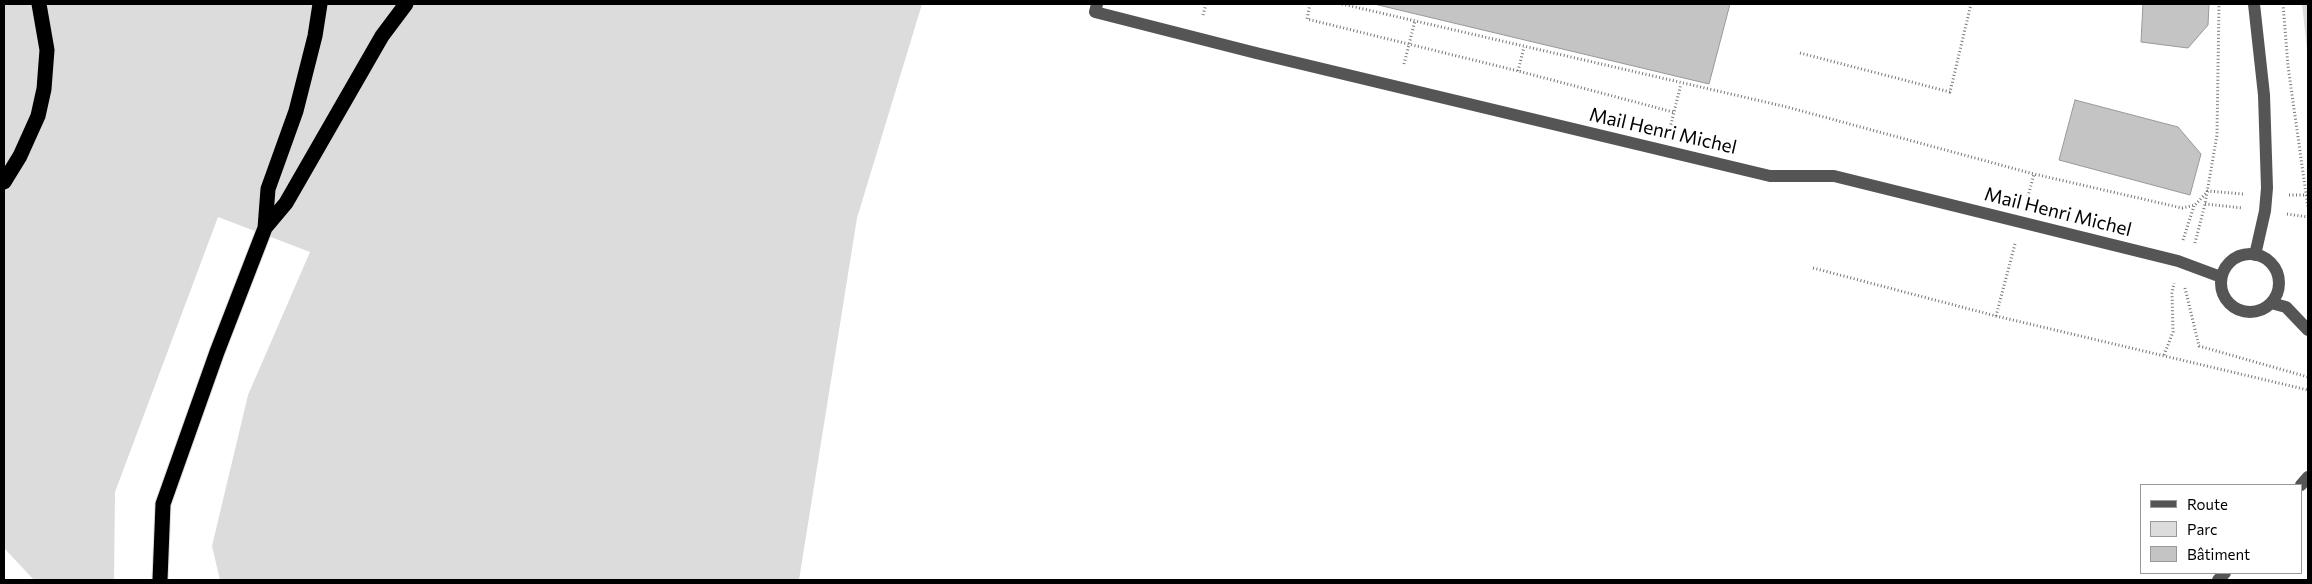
<!DOCTYPE html>
<html>
<head>
<meta charset="utf-8">
<style>
	body { margin:0 }
	#map { position:relative; width:2312px; height:584px; overflow:hidden; background:#fff; font-family:Commissioner,sans-serif }
	canvas { display:block }
	.frame { position:absolute; inset:0; border:5px solid #000; pointer-events:none }
	.legend { position:absolute; left:2140px; top:484px; width:162px; height:90px; box-sizing:border-box; background:#fff; border:1px solid #999; margin:0; padding:6px 9px; list-style:none; font-size:15px; color:#000 }
	.legend li { display:flex; align-items:center; gap:10px; height:25px }
	.legend b { width:25px; border:1px solid #999 }
</style>
</head>
<body>
<div id="map">
<canvas width="2312" height="584"></canvas>
<div class="frame"></div>
<ul class="legend">
<li><b style="height:6px;background:#555"></b>Route</li>
<li><b style="height:14px;background:#dcdcdc"></b>Parc</li>
<li><b style="height:14px;background:#c4c4c4"></b>Bâtiment</li>
</ul>
</div>
<script>
const ctx = document.querySelector('canvas').getContext('2d');
ctx.lineJoin = 'round';
function fill(path, color) { ctx.fillStyle = color; ctx.fill(path, 'evenodd'); }
const poly = rows => new Path2D(rows.map(r => 'M' + r).join(''));
function trace(path, color, width, dash) { ctx.strokeStyle = color; ctx.lineWidth = width; ctx.lineCap = dash ? 'butt' : 'round'; ctx.setLineDash(dash || []); ctx.stroke(path); }
function drawText(font, color, halo, rows, align = 'center') {
  ctx.font = font + ' Commissioner,sans-serif'; ctx.lineWidth = 4.5; ctx.setLineDash([]); ctx.textBaseline = 'middle'; ctx.strokeStyle = halo; ctx.fillStyle = color; for (const [text, x, y, turn = 0] of rows) {
    ctx.save(); ctx.translate(x, y); ctx.rotate((+turn || 0) * Math.PI / 180); ctx.textAlign = isNaN(turn) ? turn : align; if (halo) ctx.strokeText(text, 0, 0); ctx.fillText(text, 0, 0); ctx.restore();
  }
}
const green = poly([
	[4,4,922,4,857,218,799,580,220,580,212,546,248,395,310,252,218,217,115,492,114,580,34,580,4,548],
	[2302,4,2308,4,2308,58]
]);
const building = poly([
	[1374,4,1730,4,1709,84,1374,4],
	[2143,4,2209,4,2208,25,2188,48,2141,42,2143,4],
	[2075,100,2178,127,2201,154,2190,195,2059,160,2075,100]
]);
const path = poly([
	[1310,4,1307,19,1518,71,1673,112],
	[1342,4,1787,107,2034,174,2182,208,2195,205,2208,191,2243,194],
	[2283,4,2288,66,2308,208],
	[1203,15,1206,4],
	[1800,53,1950,92,1971,4],
	[1404,64,1415,21],
	[1518,71,1524,47],
	[1670,128,1681,84],
	[2289,195,2308,195],
	[2027,200,2034,174],
	[2205,204,2243,208],
	[2287,214,2308,217],
	[2183,240,2194,206],
	[2195,243,2205,204,2217,135,2219,4],
	[1813,268,1996,316,2308,390],
	[2185,288,2199,346,2308,377],
	[1996,316,2015,244],
	[2164,355,2173,332,2172,293,2174,283]
]);
const minor = poly([
	[1097,4,1095,12,1256,53,1770,176,1834,176,2178,261,2221,277],
	[2254,4,2264,95,2267,188,2265,211,2255,255],
	'2221 283a29 29 0 1 1 58 0a29 29 0 1 1-58 0Z',
	[2271,303,2286,307,2308,330],
	[2301,485,2308,477],
	[2218,580,2225,573]
]);
const highway = poly([
	[4,182,20,156,38,116,44,89,47,50,39,4],
	[265,228,286,203,382,36,406,4],
	[160,580,163,504,217,352,265,228,268,189,296,111,315,36,320,4]
]);
const streetNames = [
	["Mail Henri Michel",1663,131,13],
	["Mail Henri Michel",2058,212,14]
];
fill(green, '#dcdcdc');
fill(building, '#c4c4c4');
trace(building, '#999', 1);
trace(highway, '#dbdbdb', 17);
trace(path, '#777', 3, [1, 2.5]);
trace(minor, '#555', 12);
trace(highway, '#000', 15);
drawText('19px', '#000', '#fff', streetNames);
</script>
</body>
</html>
